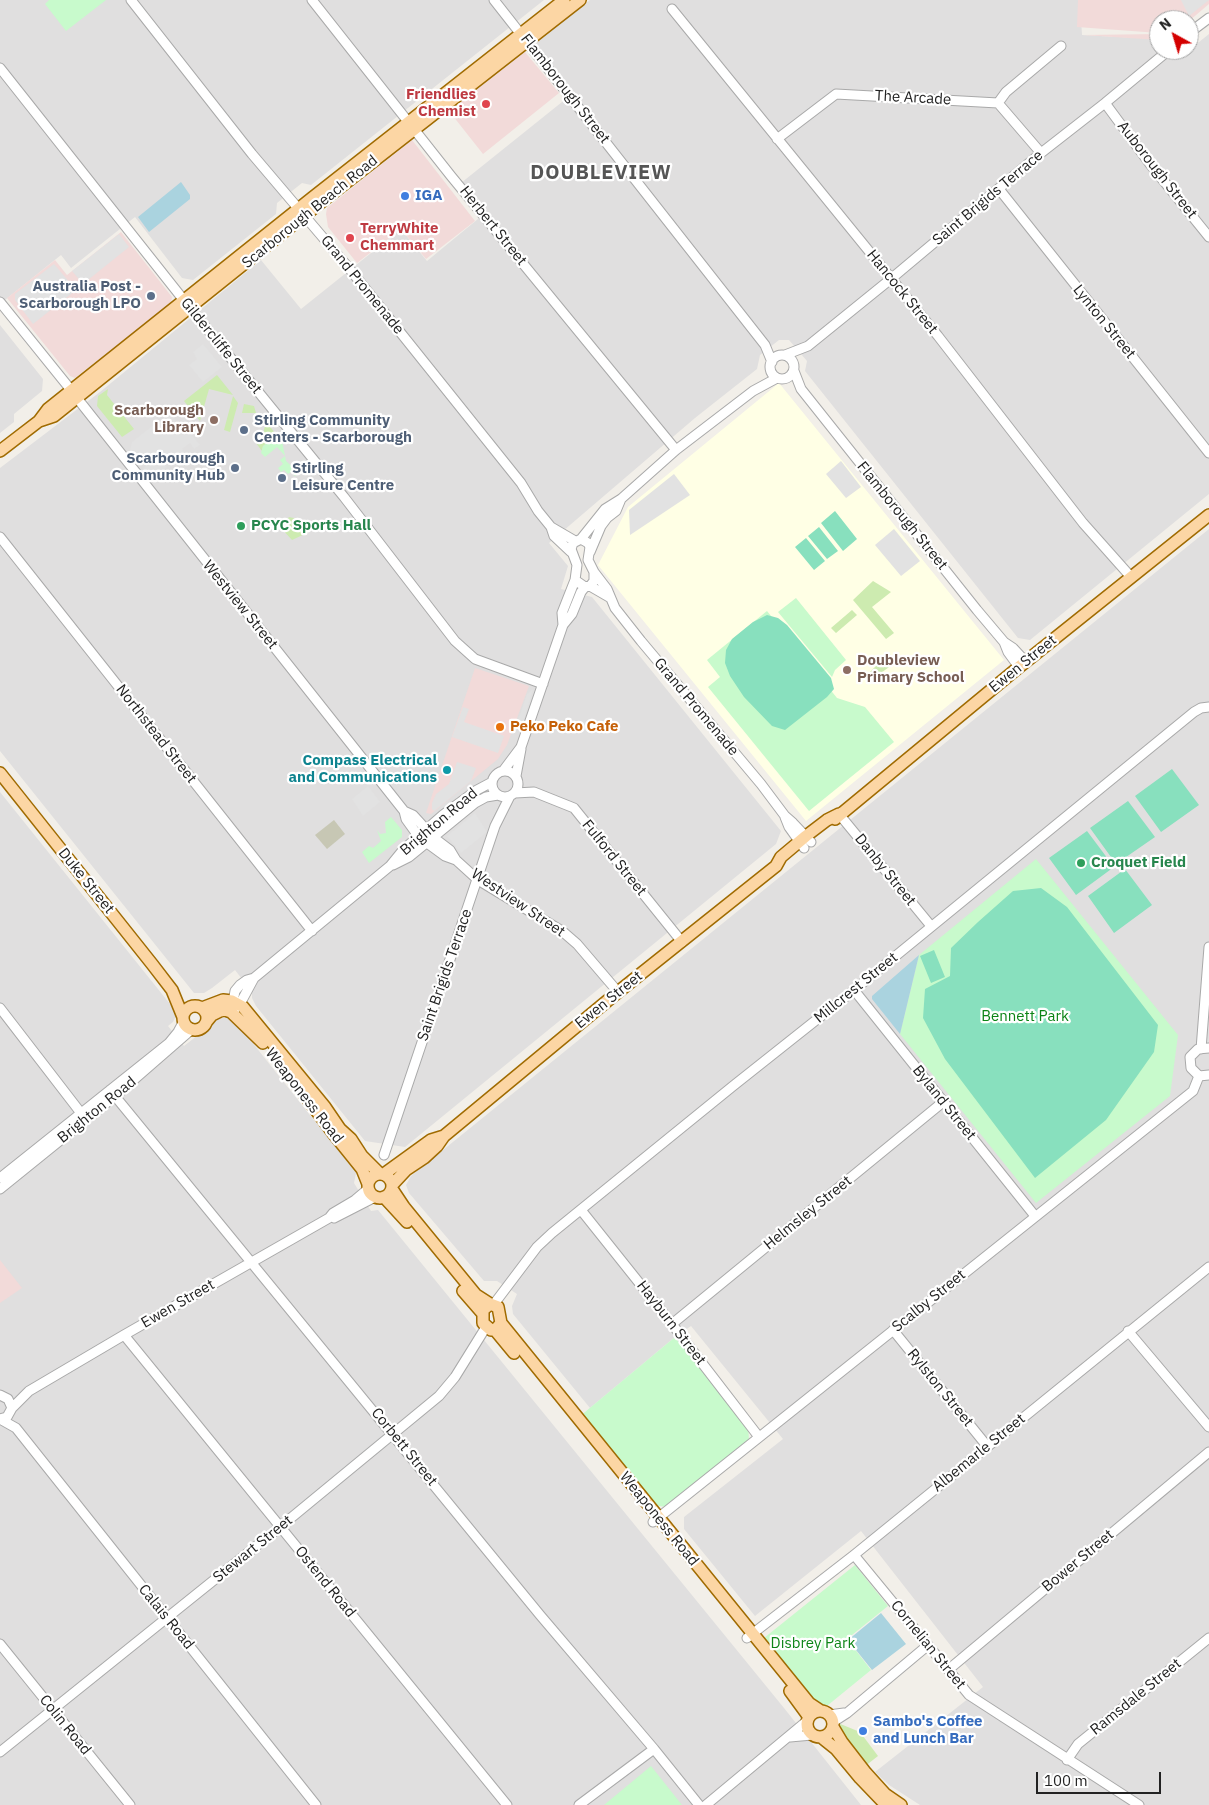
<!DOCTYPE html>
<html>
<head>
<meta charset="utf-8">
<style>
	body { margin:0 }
	#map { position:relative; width:1209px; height:1805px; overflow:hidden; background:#f2efe9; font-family:"IBM Plex Sans",sans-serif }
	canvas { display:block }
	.north { position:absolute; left:1149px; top:10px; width:50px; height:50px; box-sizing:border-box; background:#fff; border:1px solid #a7a7a7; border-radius:50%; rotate:321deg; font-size:14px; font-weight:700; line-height:20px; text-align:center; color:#222 }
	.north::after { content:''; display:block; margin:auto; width:18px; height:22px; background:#d40000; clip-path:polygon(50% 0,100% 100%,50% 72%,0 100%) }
	.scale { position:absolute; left:1036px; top:1772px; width:125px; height:22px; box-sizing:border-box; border:2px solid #222; border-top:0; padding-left:6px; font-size:15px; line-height:18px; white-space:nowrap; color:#222; -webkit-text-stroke:4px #fff; paint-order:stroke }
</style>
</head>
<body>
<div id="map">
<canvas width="1209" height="1805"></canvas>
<div class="north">N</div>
<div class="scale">100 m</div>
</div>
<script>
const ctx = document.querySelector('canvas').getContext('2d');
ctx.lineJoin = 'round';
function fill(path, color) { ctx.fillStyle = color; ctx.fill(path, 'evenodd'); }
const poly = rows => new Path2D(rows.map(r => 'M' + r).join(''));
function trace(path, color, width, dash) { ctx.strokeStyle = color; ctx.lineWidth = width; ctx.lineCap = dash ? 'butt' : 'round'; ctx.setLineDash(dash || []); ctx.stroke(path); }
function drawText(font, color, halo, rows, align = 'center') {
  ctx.font = font + ' "IBM Plex Sans",sans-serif'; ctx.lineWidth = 4.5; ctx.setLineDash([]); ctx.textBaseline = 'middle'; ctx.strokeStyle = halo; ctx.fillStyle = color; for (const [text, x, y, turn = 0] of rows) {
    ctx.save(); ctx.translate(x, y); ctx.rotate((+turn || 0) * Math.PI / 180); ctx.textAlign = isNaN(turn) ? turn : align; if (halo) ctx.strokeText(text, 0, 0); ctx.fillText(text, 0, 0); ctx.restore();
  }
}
const residential = poly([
	[0,0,544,0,311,185,302,183,277,203,276,214,193,280,182,278,135,217,71,268,61,255,0,304],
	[590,0,1080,0,1082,35,1159,39,1159,50,1179,50,1183,55,1209,34,1209,494,1030,640,1018,638,805,371,807,361,789,340,779,340,760,355,757,369,695,418,549,543,568,566,561,589,592,597,781,831,776,844,405,1147,365,1141,256,1006,252,998,252,992,235,970,212,988,204,993,194,993,0,751,0,468,100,392,261,260,301,309,401,229,427,261,484,214,461,183,572,94,532,42],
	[0,325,43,379,42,391,14,414,14,422,0,433],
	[1209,529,1209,1805,920,1805,889,1785,875,1772,983,1687,861,1531,755,1616,684,1529,684,1517,783,1439,691,1326,675,1337,590,1408,513,1314,512,1306,517,1294,497,1281,484,1281,409,1193,406,1185,411,1176],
	[0,792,174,1009,177,1014,173,1022,168,1026,184,1046,220,1018,231,1018,236,1022,356,1173,354,1183,371,1211,378,1210,784,1708,861,1805,0,1805]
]);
const commercial = poly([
	[1078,0,1209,0,1209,4,1189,21,1159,20,1159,33,1077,27],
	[1159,34,1159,40,1083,35],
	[525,52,559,93,483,154,449,111],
	[412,140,475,221,426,259,401,229,357,263,328,227,326,214,327,208],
	[121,232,172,297,171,303,75,378,70,376,7,298,55,260,67,275],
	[475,668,529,686,507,745,498,759,431,814,426,813],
	[0,1260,22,1288,0,1303]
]);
const education = poly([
	[779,383,1004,660,806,821,598,565,628,507]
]);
const construction = poly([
	[334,820,345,834,327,849,315,835]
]);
const grass = poly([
	[217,375,233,395,209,389,200,421,184,401],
	[108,389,107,395,134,429,122,437,97,406,98,396],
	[233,396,238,403,230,432,224,430],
	[244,404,254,406,256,413,242,413],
	[266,422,281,440,279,439,269,441,263,446,262,451,253,439,255,433,263,434],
	[289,517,316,523,307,533,292,540,281,528],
	[873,581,891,592,872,607,894,633,886,639,853,600],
	[852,610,857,615,836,633,831,628],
	[889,653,896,662,874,678,869,673],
	[838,1723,860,1732,878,1756,864,1767,838,1727]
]);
const park = poly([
	[49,0,106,0,66,31,45,4],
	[273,439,279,439,282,441,286,461,299,473,295,476,291,472,288,474,284,470,281,472,278,468,283,464,280,460,285,456,277,447,265,457,261,453,263,446],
	[796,598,846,660,835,670,832,677,778,612],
	[767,611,837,698,865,707,894,742,809,811,708,687,720,677,707,660],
	[391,817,402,830,402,837,369,863,362,852,369,846,373,848,381,841,377,830,380,834,386,833,385,822],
	[1036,859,1178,1035,1170,1096,1036,1203,900,1034,919,955],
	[675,1337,748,1423,749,1441,667,1507,651,1505,579,1417],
	[855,1565,888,1606,847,1639,871,1670,822,1710,764,1638],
	[651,1766,682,1805,604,1805]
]);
const pitch = poly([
	[835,511,857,539,843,551,821,523],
	[819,527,838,551,827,559,808,536],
	[806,538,825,561,814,570,795,547],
	[767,615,778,618,787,625,831,678,834,689,827,697,785,730,772,726,744,697,730,676,725,663,726,650,732,639,753,622],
	[1172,769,1199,805,1161,832,1135,796],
	[1128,801,1155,837,1116,864,1090,828],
	[1087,831,1114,867,1076,895,1049,858],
	[1125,869,1152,905,1114,933,1088,896],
	[1041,888,1067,907,1158,1025,1154,1052,1106,1120,1035,1178,945,1059,923,1018,925,989,950,976,951,948,978,922,1013,891],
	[934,950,945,977,931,983,920,956]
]);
const parking = poly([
	[1181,0,1209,0,1189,16],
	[119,234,129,247,83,284,72,271],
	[54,264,76,290,33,324,15,300,15,294],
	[203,344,222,367,203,382,189,365,197,359,193,352],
	[176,407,179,412,173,417,178,423,184,419,190,426,187,429,200,445,194,449,190,443,182,449,188,456,169,458,163,463,167,467,155,477,151,473,147,477,141,470,147,465,138,455,133,459,129,454,132,442],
	[841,461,861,487,846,498,826,474],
	[674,474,690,495,630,535,629,510],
	[894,529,920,561,901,576,875,545],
	[533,689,520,732,518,721,527,694],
	[463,707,469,709,464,722,504,736,498,753,452,737],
	[457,762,476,768,471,781,434,811,432,809,432,803,436,794,449,784],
	[368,786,380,802,363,816,352,799],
	[475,813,487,832,461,853,447,836]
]);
const water = poly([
	[181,182,190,195,190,199,149,232,138,217],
	[919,955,900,1034,872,999,872,996],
	[881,1613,906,1644,872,1670,848,1640]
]);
const minor = poly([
	[131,0,252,154,348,267,521,483,538,511,551,527,554,536,571,552],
	[312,0,451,176,676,450],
	[494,0,765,345,772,362],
	[672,9,938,336,1083,523,1131,577],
	[1189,33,1209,18],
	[0,68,190,308,344,497,455,641,475,659,543,684],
	[998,103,1006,92,1061,46],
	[1105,103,1150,164,1209,237],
	[777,139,836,94,998,103,1041,153],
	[999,189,1209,453],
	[0,302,71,390],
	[785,355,808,346,892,278,1041,153,1105,103,1169,50],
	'770 367a12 12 0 1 1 24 0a12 12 0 1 1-24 0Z',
	[794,371,801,389,977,610,1004,642,1013,648,1026,662],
	[77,398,404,811,413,815,433,837,450,850,456,860,478,880,562,931,577,944,618,992],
	[551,527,575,541],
	[0,537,312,931],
	[581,539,605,509,621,499,676,450,753,391,777,378],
	[590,552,601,526,607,518,616,511,621,499],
	[594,572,607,589,615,608,641,641,761,784,785,816,793,823,811,842],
	[590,586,594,581,594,572,588,560,590,547,588,543,581,539,573,543,571,549,577,565,575,580,585,587,590,586,609,597],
	[563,625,562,613,575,580],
	[1004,642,1008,652,1019,667],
	'492 784a13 13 0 1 1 26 0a13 13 0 1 1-26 0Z',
	[503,771,521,747,563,625,572,614,581,592,585,587],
	[516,776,521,749],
	[515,793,534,792,574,808,682,942],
	[404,811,406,819,419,837,445,856,456,860],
	[839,814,931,926],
	[785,817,789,827,804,848],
	[393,865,409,857,475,803,486,797,498,795],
	[854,990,1035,1216],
	[232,1007,235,991,240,985,247,980,254,978,390,866,403,850,443,815,477,790,492,782],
	[0,1008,84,1117],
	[235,1009,240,1004,254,978],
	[1209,1048,1198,1049,1190,1057,1191,1068,1199,1076,1209,1075],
	[1201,1049,1209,947],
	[110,1090,540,1615,654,1749,699,1805],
	[384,1155,495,826,510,796],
	[0,1178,169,1043,178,1032,184,1021],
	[0,1189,115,1096,192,1029],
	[581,1210,672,1324,759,1437],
	[334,1218,375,1197],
	[494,1304,537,1247,552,1233,733,1086,854,990,1194,712,1201,708,1209,707],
	[672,1324,943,1102],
	[893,1330,987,1446],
	[1128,1331,1209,1427],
	[124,1335,507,1805],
	[0,1395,8,1399,12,1408,7,1417,0,1419],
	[12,1408,29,1391,124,1335,329,1218,333,1213,355,1200,368,1189],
	[0,1419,16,1428,316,1805],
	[653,1522,1193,1091,1199,1076],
	[854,1555,969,1695,1139,1805],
	[747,1638,854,1555,1209,1267],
	[0,1644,130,1805],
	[948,1670,1209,1452],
	[829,1715,844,1713],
	[833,1722,847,1713,927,1646],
	[790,1737,812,1735],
	[0,1752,280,1527,439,1396,455,1377,486,1327],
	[1067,1760,1078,1744,1209,1638],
	[579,1805,654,1749],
	[706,1805,807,1721]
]);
const major = poly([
	[39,421,54,416,320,203,580,0],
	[0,451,39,421,48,409,312,198,564,0],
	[0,773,152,964,172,990,183,1017],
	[835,819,1019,667,1209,515],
	'183 1018a12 12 0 1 1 24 0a12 12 0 1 1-24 0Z',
	[202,1008,223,1000,232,1001,243,1007,325,1107,340,1129,351,1139,362,1156,380,1174],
	[207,1021,212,1015,220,1011,225,1010,231,1012,263,1043],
	[295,1082,333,1133,362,1169,368,1184],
	'368 1186a12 12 0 1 1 24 0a12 12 0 1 1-24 0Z',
	[384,1174,431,1140,444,1136],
	[392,1185,406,1170,424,1158,437,1146,444,1136,618,992,776,866,781,857,806,836,827,820,839,814],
	[392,1189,404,1207,476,1295,490,1304,498,1307,501,1323,495,1330,491,1330,483,1323,483,1310,490,1304],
	[384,1197,407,1222],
	[463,1291,483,1314],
	[501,1323,809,1703,821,1711],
	[495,1330,514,1353],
	[790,1691,809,1717],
	'807 1724a13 13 0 1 1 26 0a13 13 0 1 1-26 0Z',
	[833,1727,842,1742,866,1773,885,1794,901,1805],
	[821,1737,836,1749,860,1778,886,1805]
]);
const markers = [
	[486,104,5,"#e0444e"],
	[405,196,5,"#3f7fe0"],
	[350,238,5,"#e0444e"],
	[151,296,5,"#5c6f8a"],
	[214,420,5,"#8d6e63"],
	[244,430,5,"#5c6f8a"],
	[235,468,5,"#5c6f8a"],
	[282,478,5,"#5c6f8a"],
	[241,526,5,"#2e9e5b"],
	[847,670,5,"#8d6e63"],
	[500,727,5,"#e8710a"],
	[447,770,5,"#0f9aa8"],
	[1081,863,5,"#2e9e5b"],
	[863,1731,5,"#3f7fe0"]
];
const streetNames = [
	["Flamborough Street",565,89,52],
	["The Arcade",913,98,3],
	["Auborough Street",1157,170,52],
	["Saint Brigids Terrace",988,198,-40],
	["Scarborough Beach Road",310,212,-39],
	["Herbert Street",493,226,51],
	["Grand Promenade",362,285,51],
	["Hancock Street",902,292,51],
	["Lynton Street",1104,322,51],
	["Gildercliffe Street",221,346,51],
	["Flamborough Street",902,516,51],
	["Westview Street",240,605,51],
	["Ewen Street",1023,664,-39],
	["Grand Promenade",696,707,50],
	["Northstead Street",156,734,52],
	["Brighton Road",439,822,-40],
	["Fulford Street",614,858,51],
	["Danby Street",885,870,51],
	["Duke Street",86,881,51],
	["Westview Street",518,903,34],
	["Saint Brigids Terrace",445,975,-71],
	["Millcrest Street",856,988,-39],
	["Ewen Street",609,1000,-39],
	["Weaponess Road",304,1096,52],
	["Byland Street",944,1103,51],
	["Brighton Road",97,1110,-39],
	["Helmsley Street",808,1213,-39],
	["Scalby Street",929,1301,-39],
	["Ewen Street",178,1304,-30],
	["Hayburn Street",671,1323,52],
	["Rylston Street",940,1388,51],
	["Corbett Street",404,1447,51],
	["Albemarle Street",979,1453,-39],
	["Weaponess Road",659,1519,51],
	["Stewart Street",253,1549,-39],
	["Bower Street",1078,1561,-40],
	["Ostend Road",325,1582,51],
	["Calais Road",166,1617,51],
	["Cornelian Street",928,1645,51],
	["Ramsdale Street",1136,1697,-39],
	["Colin Road",65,1725,51]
];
const healthNames = [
	["Friendlies",476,95],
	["Chemist",476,112],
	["TerryWhite",360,229,"left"],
	["Chemmart",360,246,"left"]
];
const shopNames = [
	["IGA",415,196],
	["Sambo's Coffee",873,1722],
	["and Lunch Bar",873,1739]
];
const serviceNames = [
	["Australia Post -",141,287],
	["Scarborough LPO",141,304],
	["Stirling Community",254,421,"left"],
	["Centers - Scarborough",254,438,"left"],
	["Scarbourough",225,459],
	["Community Hub",225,476],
	["Stirling",292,469,"left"],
	["Leisure Centre",292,486,"left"]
];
const educationNames = [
	["Scarborough",204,411],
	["Library",204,428],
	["Doubleview",857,661,"left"],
	["Primary School",857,678,"left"]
];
const leisureNames = [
	["PCYC Sports Hall",251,526],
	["Croquet Field",1091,863]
];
const foodNames = [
	["Peko Peko Cafe",510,727]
];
const cultureNames = [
	["Compass Electrical",437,761],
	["and Communications",437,778]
];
const parkNames = [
	["Bennett Park",1025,1017],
	["Disbrey Park",813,1644]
];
const districtNames = [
	["DOUBLEVIEW",601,173]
];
fill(residential, '#e0dfdf');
fill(commercial, '#f2dad9');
fill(education, '#ffffe5');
fill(construction, '#c7c7b4');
fill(grass, '#cdebb0');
fill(park, '#c8facc');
fill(pitch, '#88e0be');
fill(parking, '#e2e2e2');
fill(water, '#aad3df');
trace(minor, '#a9a9a9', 11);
trace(major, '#a06b00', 14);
trace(minor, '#fff', 9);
trace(major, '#fcd6a4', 11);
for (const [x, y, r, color] of markers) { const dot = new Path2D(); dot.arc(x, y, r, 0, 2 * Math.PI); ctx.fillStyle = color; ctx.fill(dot); trace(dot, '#fff', 2); }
drawText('15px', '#222', '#fff', streetNames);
drawText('bold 15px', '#be3a42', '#fff', healthNames, 'right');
drawText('bold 15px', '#366cbe', '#fff', shopNames, 'left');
drawText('bold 15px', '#4e5e75', '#fff', serviceNames, 'right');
drawText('bold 15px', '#785e54', '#fff', educationNames, 'right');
drawText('bold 15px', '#27864d', '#fff', leisureNames, 'left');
drawText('bold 15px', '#c56008', '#fff', foodNames, 'left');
drawText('bold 15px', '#0d838f', '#fff', cultureNames, 'right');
drawText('15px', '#0c8416', '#fff', parkNames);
ctx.letterSpacing = '1px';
drawText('bold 20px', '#555', '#fff', districtNames);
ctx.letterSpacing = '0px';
</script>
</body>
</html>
